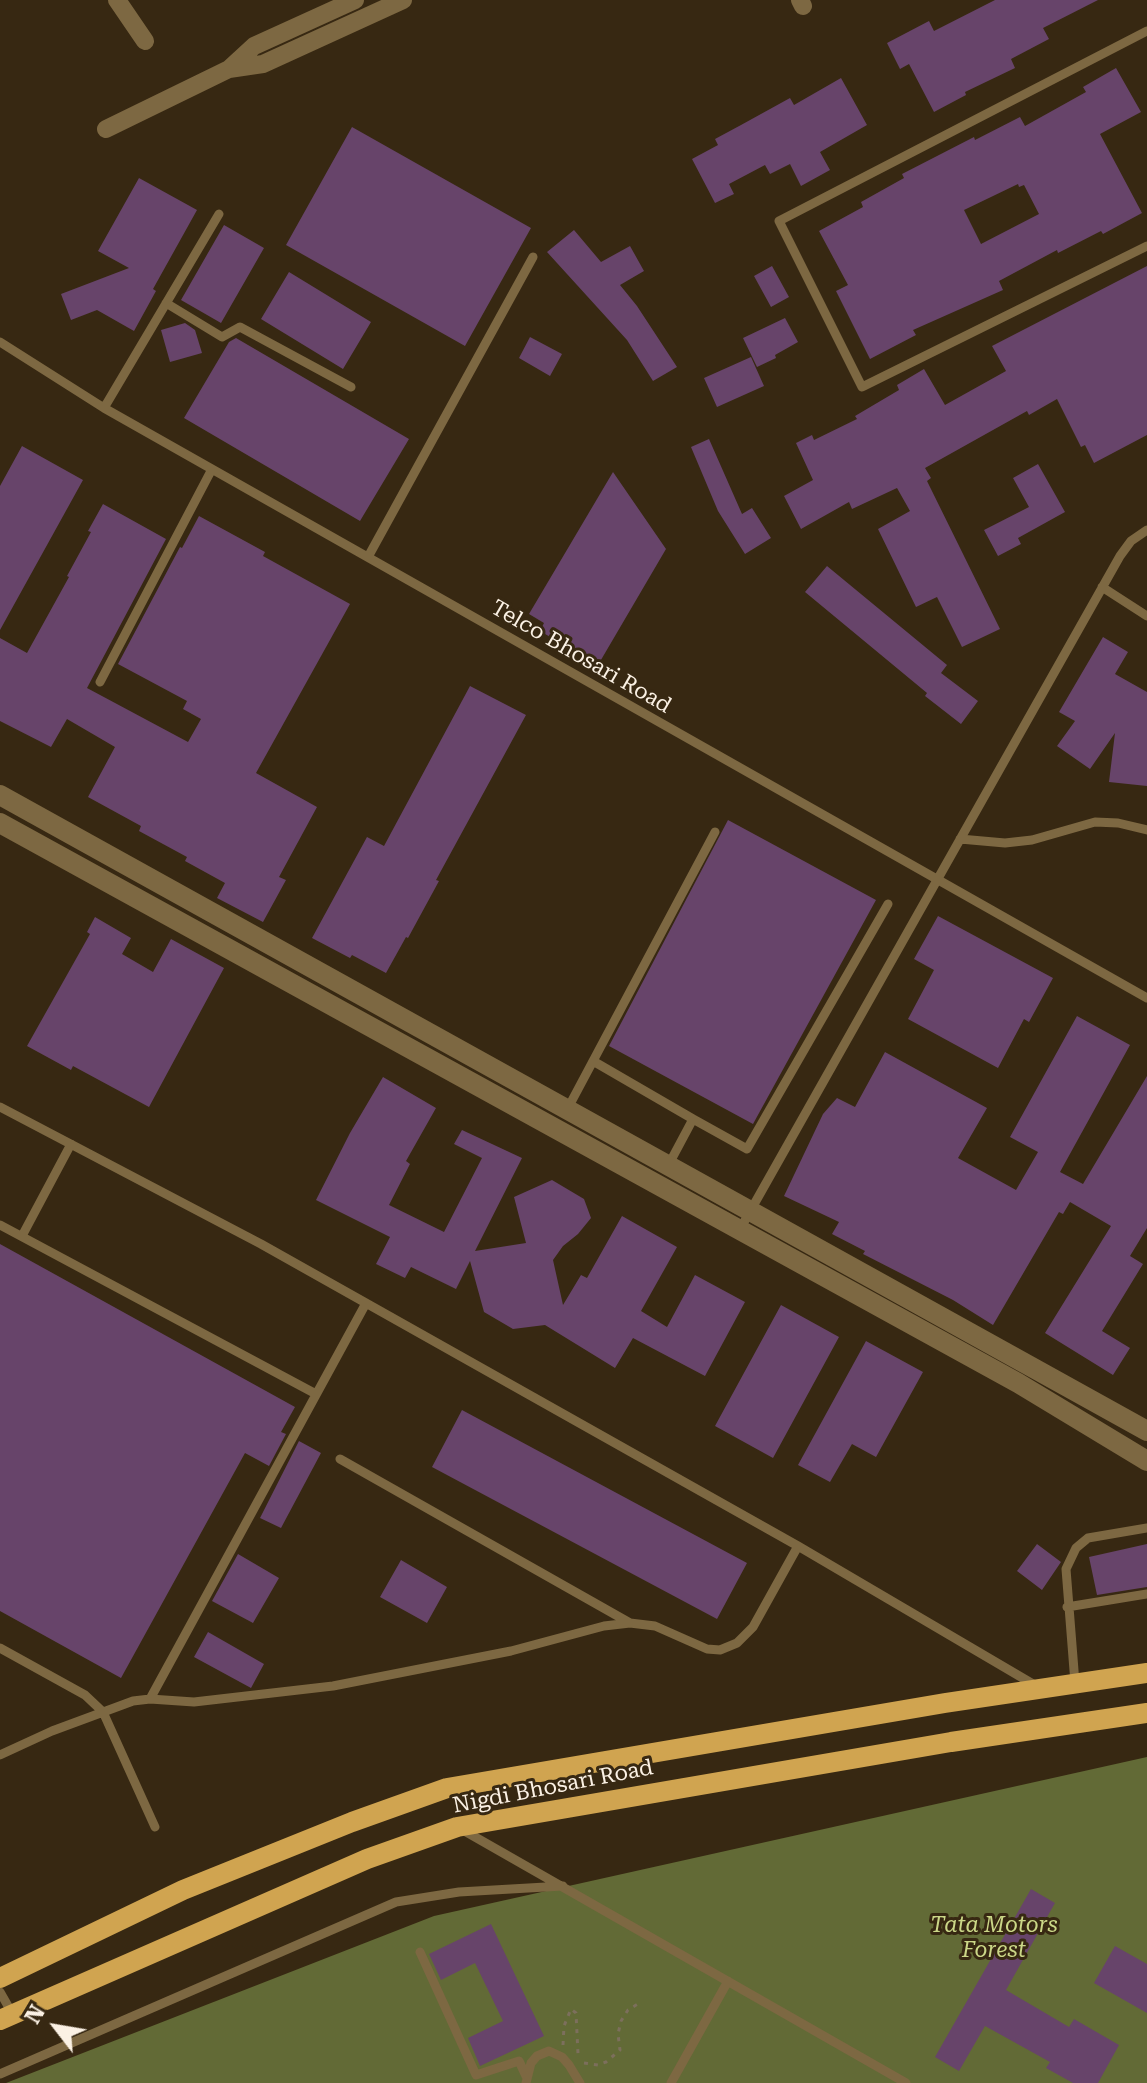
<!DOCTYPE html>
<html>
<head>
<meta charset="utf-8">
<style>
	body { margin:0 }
	#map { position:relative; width:1147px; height:2083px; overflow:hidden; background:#372812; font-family:"Roboto Serif",serif }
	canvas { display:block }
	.north { position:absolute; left:16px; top:1987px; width:80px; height:80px; -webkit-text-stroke:6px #372812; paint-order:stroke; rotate:301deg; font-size:22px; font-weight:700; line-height:32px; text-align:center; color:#fbf1e4 }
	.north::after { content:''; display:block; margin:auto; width:28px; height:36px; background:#fbf1e4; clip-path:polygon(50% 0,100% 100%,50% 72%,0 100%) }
</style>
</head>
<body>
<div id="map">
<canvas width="1147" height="2083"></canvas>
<div class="north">N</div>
</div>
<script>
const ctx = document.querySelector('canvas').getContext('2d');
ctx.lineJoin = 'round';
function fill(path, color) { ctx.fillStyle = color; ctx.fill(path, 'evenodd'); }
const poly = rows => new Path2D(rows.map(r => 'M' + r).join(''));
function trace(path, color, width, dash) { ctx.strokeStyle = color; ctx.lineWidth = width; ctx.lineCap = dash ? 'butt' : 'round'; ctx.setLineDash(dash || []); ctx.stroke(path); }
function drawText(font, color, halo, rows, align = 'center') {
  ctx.font = font + ' "Roboto Serif",serif'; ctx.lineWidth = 6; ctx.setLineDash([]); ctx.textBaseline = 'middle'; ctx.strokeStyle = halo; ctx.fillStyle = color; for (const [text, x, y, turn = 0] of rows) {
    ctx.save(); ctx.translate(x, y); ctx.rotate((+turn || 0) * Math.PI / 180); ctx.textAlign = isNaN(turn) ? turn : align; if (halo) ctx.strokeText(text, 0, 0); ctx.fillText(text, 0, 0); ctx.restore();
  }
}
const forest = poly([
	[1147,1757,1147,2083,6,2083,434,1916]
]);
const building = poly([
	[995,0,1098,0,1043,28,1049,39,1011,59,1015,68,965,92,966,95,934,112,909,64,900,69,887,43,929,21,934,31],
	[1116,68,1141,112,1100,134,1142,213,1103,234,1101,231,1058,253,1057,250,999,281,1003,290,913,330,916,335,870,359,836,291,848,285,819,231,863,207,861,202,904,178,902,174,974,137,975,140,1020,117,1025,126,1086,92,1083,87],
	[1018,184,1019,187,1024,185,1039,214,981,244,964,210],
	[841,78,867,125,820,152,830,170,801,186,790,164,770,174,765,165,729,184,734,194,715,203,692,159,718,145,715,139,741,125,790,98,794,105],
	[352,127,531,228,465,346,286,245],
	[139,178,197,210,153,289,156,291,134,331,97,310,71,320,61,294,129,268,98,251],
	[224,225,264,248,221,323,181,300],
	[574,230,601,262,630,246,644,271,620,285,637,306,677,367,653,381,627,340,547,252],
	[772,266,789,297,771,307,754,276],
	[1147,266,1147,435,1094,463,1085,445,1081,447,1057,399,1029,415,1027,411,925,468,931,478,927,481,1000,629,962,647,937,597,916,607,878,529,910,511,897,488,852,509,849,502,801,529,784,496,813,480,796,443,812,435,814,440,857,419,855,416,899,390,897,385,924,369,945,405,1006,371,992,346],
	[289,272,371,322,343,369,261,319],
	[785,318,798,342,775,355,776,358,757,367,743,338],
	[185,323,195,330,202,353,170,362,161,330],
	[530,337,562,354,550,376,519,358],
	[236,338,409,439,360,521,184,418,229,342],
	[751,357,764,386,717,407,704,378],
	[709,439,742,514,752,508,771,538,745,554,718,511,691,447],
	[22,446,83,480,0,630,0,486],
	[1038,464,1065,512,1018,538,1021,544,998,556,984,530,1029,507,1013,478],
	[613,472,666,549,598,665,540,631,544,623,529,614],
	[103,504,166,539,87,688,188,742,201,719,183,709,187,701,118,664,180,547,182,548,199,516,265,552,263,556,350,604,256,773,317,807,279,877,286,880,263,922,217,898,225,883,185,861,187,857,139,831,141,826,88,797,115,747,67,719,51,747,0,721,0,638,27,653,69,577,67,576,91,532,88,531],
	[827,566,947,665,941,673,978,701,961,724,925,696,927,693,805,592],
	[1103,637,1128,652,1115,674,1147,692,1147,786,1109,782,1115,733,1090,769,1057,746,1075,721,1059,712],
	[470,686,526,715,436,880,439,881,408,938,406,937,386,973,352,955,350,958,312,938,367,837,384,846],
	[728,820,876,900,753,1124,609,1046],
	[938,916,1053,978,1029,1022,1024,1019,998,1068,908,1019,934,970,914,959],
	[95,917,131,938,122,954,153,972,171,939,224,968,149,1107,73,1066,71,1070,27,1046,90,934,87,932],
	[1077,1016,1130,1045,1060,1172,1083,1184,1147,1076,1147,1228,1130,1256,1143,1264,1102,1331,1130,1348,1113,1375,1045,1333,1111,1226,1070,1202,1063,1214,1059,1212,993,1325,953,1300,863,1254,865,1251,832,1234,839,1222,784,1196,823,1114,837,1098,855,1107,885,1052,987,1108,958,1158,1016,1190,1038,1152,1010,1137],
	[383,1077,436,1108,406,1161,410,1164,389,1205,444,1232,482,1158,454,1144,462,1130,522,1158,475,1251,526,1243,514,1197,552,1180,584,1199,591,1218,578,1234,563,1246,553,1260,563,1305,581,1275,587,1278,622,1216,677,1247,641,1311,667,1327,695,1275,745,1302,705,1376,633,1338,615,1368,545,1325,513,1329,484,1312,470,1261,456,1289,411,1267,405,1278,376,1264,390,1237,316,1200,350,1133],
	[0,1244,295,1407,281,1432,286,1434,269,1466,245,1453,121,1678,0,1611],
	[781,1305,839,1337,773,1458,715,1426],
	[866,1341,923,1372,876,1457,852,1444,830,1482,798,1465],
	[462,1410,747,1563,717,1619,432,1467],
	[299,1441,321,1453,281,1528,260,1518],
	[1037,1544,1061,1562,1042,1590,1017,1571],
	[1147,1544,1147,1587,1097,1595,1089,1557],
	[238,1554,279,1578,253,1623,212,1601],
	[401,1560,447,1587,427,1623,380,1597],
	[208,1632,264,1664,251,1688,194,1657],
	[1031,1889,1055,1903,1006,1990,1069,2027,1074,2019,1119,2045,1098,2083,1073,2083,1046,2068,1050,2062,985,2026,959,2071,935,2057],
	[491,1924,544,2036,480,2066,468,2038,503,2021,475,1963,441,1980,429,1954],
	[1115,1946,1147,1964,1147,2013,1094,1983]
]);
const path = poly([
	[563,2045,564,2026,571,2009,576,2013,578,2054],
	[584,2063,598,2065,606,2062,620,2050,618,2034,621,2021,628,2010,641,2002]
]);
const service = poly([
	[1147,31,779,221,862,387,1147,246],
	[166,303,222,337,240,327,351,387],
	[0,342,104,408,1147,998],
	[104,408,219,214],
	[368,557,533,257],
	[1102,587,1147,616],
	[100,682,212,469],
	[960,839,1005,843,1032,840,1095,822,1118,823,1147,830],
	[593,1061,693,1119],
	[0,1107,261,1244,798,1546,1038,1687],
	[568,1108,715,832],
	[669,1164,693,1119,747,1149,888,904],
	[0,1225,316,1394],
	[739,1231,1120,556,1131,541,1147,530],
	[22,1236,71,1144],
	[340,1459,630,1623],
	[1067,1607,1147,1594],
	[0,1648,85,1695,103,1712,155,1827],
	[1075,1683,1066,1569,1076,1548,1088,1538,1147,1528],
	[150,1699,365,1305],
	[0,1755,52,1731,133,1701,150,1699,194,1702,333,1686,511,1651,604,1626,630,1623,655,1626,707,1649,720,1650,737,1643,753,1627,798,1546],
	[461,1829,906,2083],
	[420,1952,476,2075,519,2061,526,2076],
	[0,1992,12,2013],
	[0,2074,396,1902,459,1892,563,1886],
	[526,2083,531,2063,537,2056,549,2051,562,2057,569,2065,580,2083],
	[671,2083,728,1981]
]);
const minor = poly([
	[117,0,145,41],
	[800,0,803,6],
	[229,69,263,64,403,0],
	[106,129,229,69,254,46,355,0]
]);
const tertiary = poly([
	[0,795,1147,1431],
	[0,823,1018,1383,1147,1461]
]);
const primary = poly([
	[0,1978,183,1890,352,1822,447,1788,945,1703,1147,1673],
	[0,2020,367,1859,457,1827,951,1742,1147,1713]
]);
const streetNames = [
	["Telco Bhosari Road",581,657,30],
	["Nigdi Bhosari Road",553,1787,-11]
];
const parkNames = [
	["Tata Motors",994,1926],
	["Forest",994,1951]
];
fill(forest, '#626a36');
fill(building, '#67446a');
trace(path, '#7c6f5c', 3, [4, 6]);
trace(service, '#7d6842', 9);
trace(minor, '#7d6842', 18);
trace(tertiary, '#7d6842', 20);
trace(primary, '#d0a450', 20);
drawText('22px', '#fbf1e4', '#372812', streetNames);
drawText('italic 22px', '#cbd787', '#372812', parkNames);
</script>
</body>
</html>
